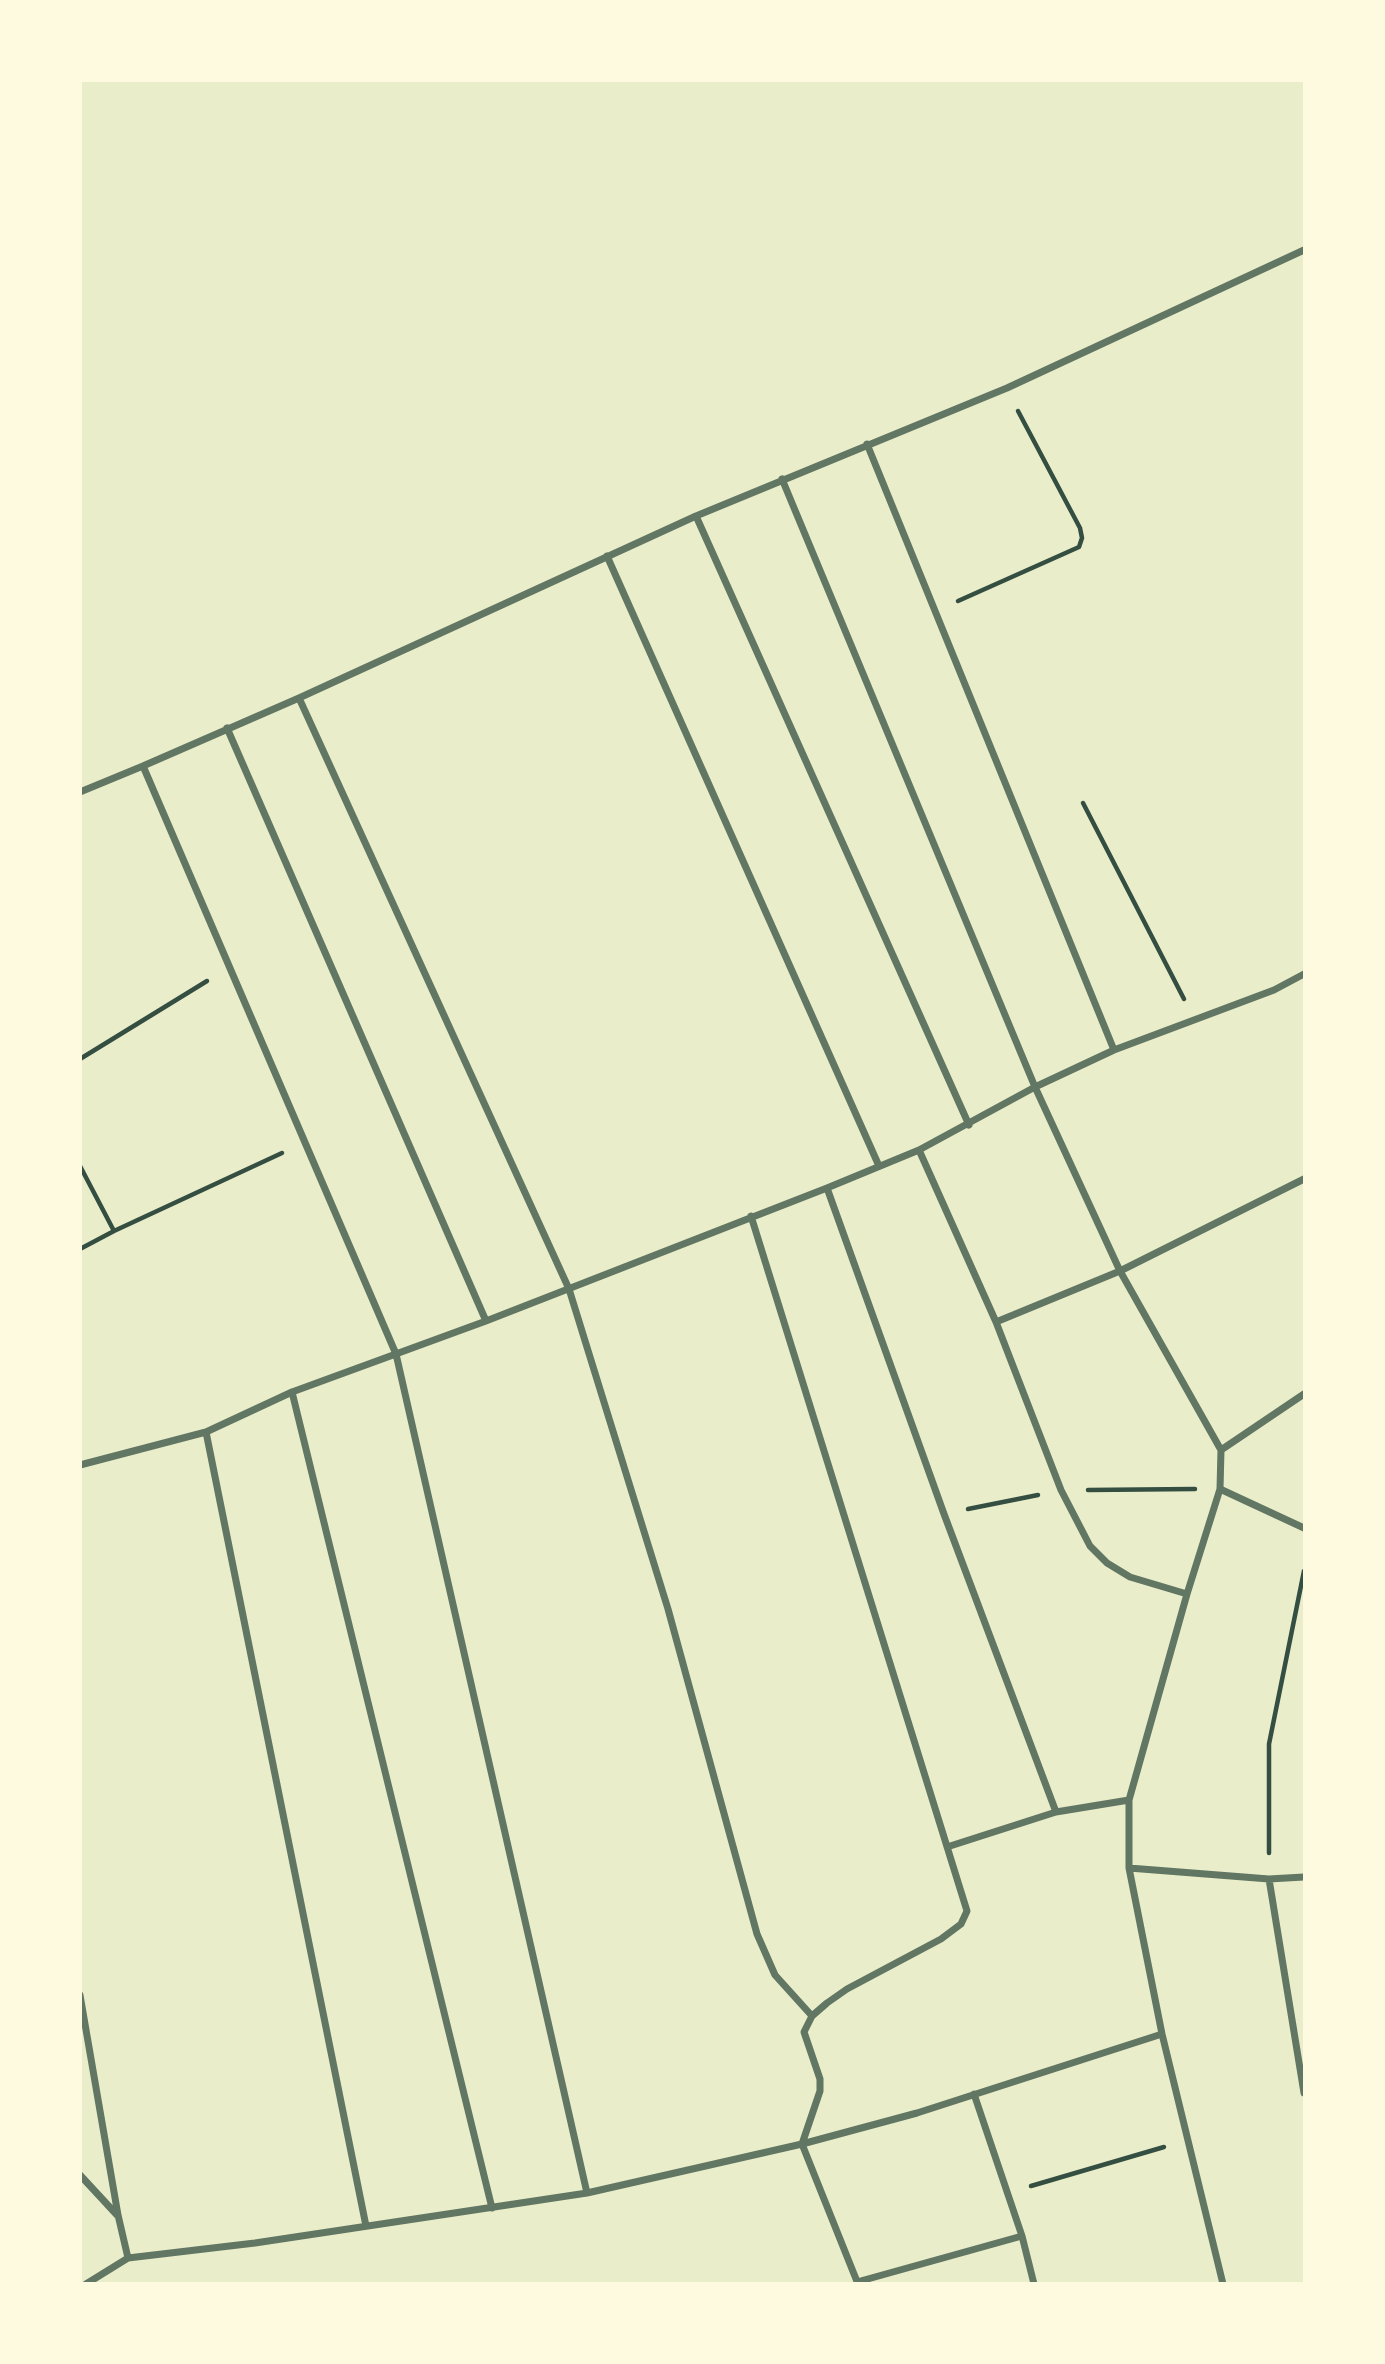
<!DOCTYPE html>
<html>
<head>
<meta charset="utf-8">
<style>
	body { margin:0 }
	#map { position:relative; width:1385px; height:2364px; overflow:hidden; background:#e9edc9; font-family:"Sofia Sans Condensed",sans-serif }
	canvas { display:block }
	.frame { position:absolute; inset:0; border:82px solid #fefae0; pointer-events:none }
</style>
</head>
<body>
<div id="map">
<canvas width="1385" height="2364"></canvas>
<div class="frame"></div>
</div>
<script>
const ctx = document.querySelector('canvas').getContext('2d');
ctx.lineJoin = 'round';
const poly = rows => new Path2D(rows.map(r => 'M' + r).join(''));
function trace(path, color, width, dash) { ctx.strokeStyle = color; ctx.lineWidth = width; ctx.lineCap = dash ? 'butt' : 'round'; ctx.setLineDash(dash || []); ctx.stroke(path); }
const path = poly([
	[958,601,1079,547,1082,538,1080,528,1018,411],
	[1083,803,1184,999],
	[80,1059,207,981],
	[80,1166,114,1231],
	[80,1249,114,1231,282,1153],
	[1088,1490,1195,1489],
	[968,1509,1038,1495],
	[1269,1853,1269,1744,1304,1571],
	[1031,2186,1164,2147]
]);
const minor = poly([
	[867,444,1114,1050],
	[782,479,1035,1087,1120,1271,1221,1450,1220,1489,1187,1594,1129,1800,1129,1868,1162,2034,1223,2284],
	[696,516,969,1125],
	[607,556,879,1166],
	[299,698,569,1289,668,1609,757,1934,775,1975,812,2016],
	[227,728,486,1321],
	[80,792,143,766],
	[919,1150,996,1322,1120,1271,1304,1179],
	[827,1188,944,1514,1056,1812,1129,1800],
	[751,1216,967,1911,961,1924,941,1939,847,1989,827,2003,812,2016,804,2032,820,2079,820,2091,802,2144,858,2284],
	[996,1322,1061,1490,1090,1546,1107,1563,1130,1577,1187,1594],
	[292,1392,492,2208],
	[206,1432,366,2226],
	[1221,1450,1304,1394],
	[80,1465,206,1432,292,1392,486,1321,827,1188,919,1150,1035,1087,1114,1050,1274,990,1304,974],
	[1220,1489,1304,1528],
	[947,1847,1056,1812],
	[1129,1868,1269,1879,1304,1877],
	[1269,1879,1304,2093],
	[80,1995,118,2215,128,2258],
	[974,2094,1022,2236],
	[80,2175,117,2215],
	[587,2193,396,1354,143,766,299,698,696,516,1007,388,1304,250],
	[857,2282,1022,2236,1034,2284],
	[86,2284,128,2258,255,2243,587,2193,802,2144,917,2113,1162,2034]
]);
trace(path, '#344e41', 4.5);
trace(minor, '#617663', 7);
</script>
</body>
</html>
